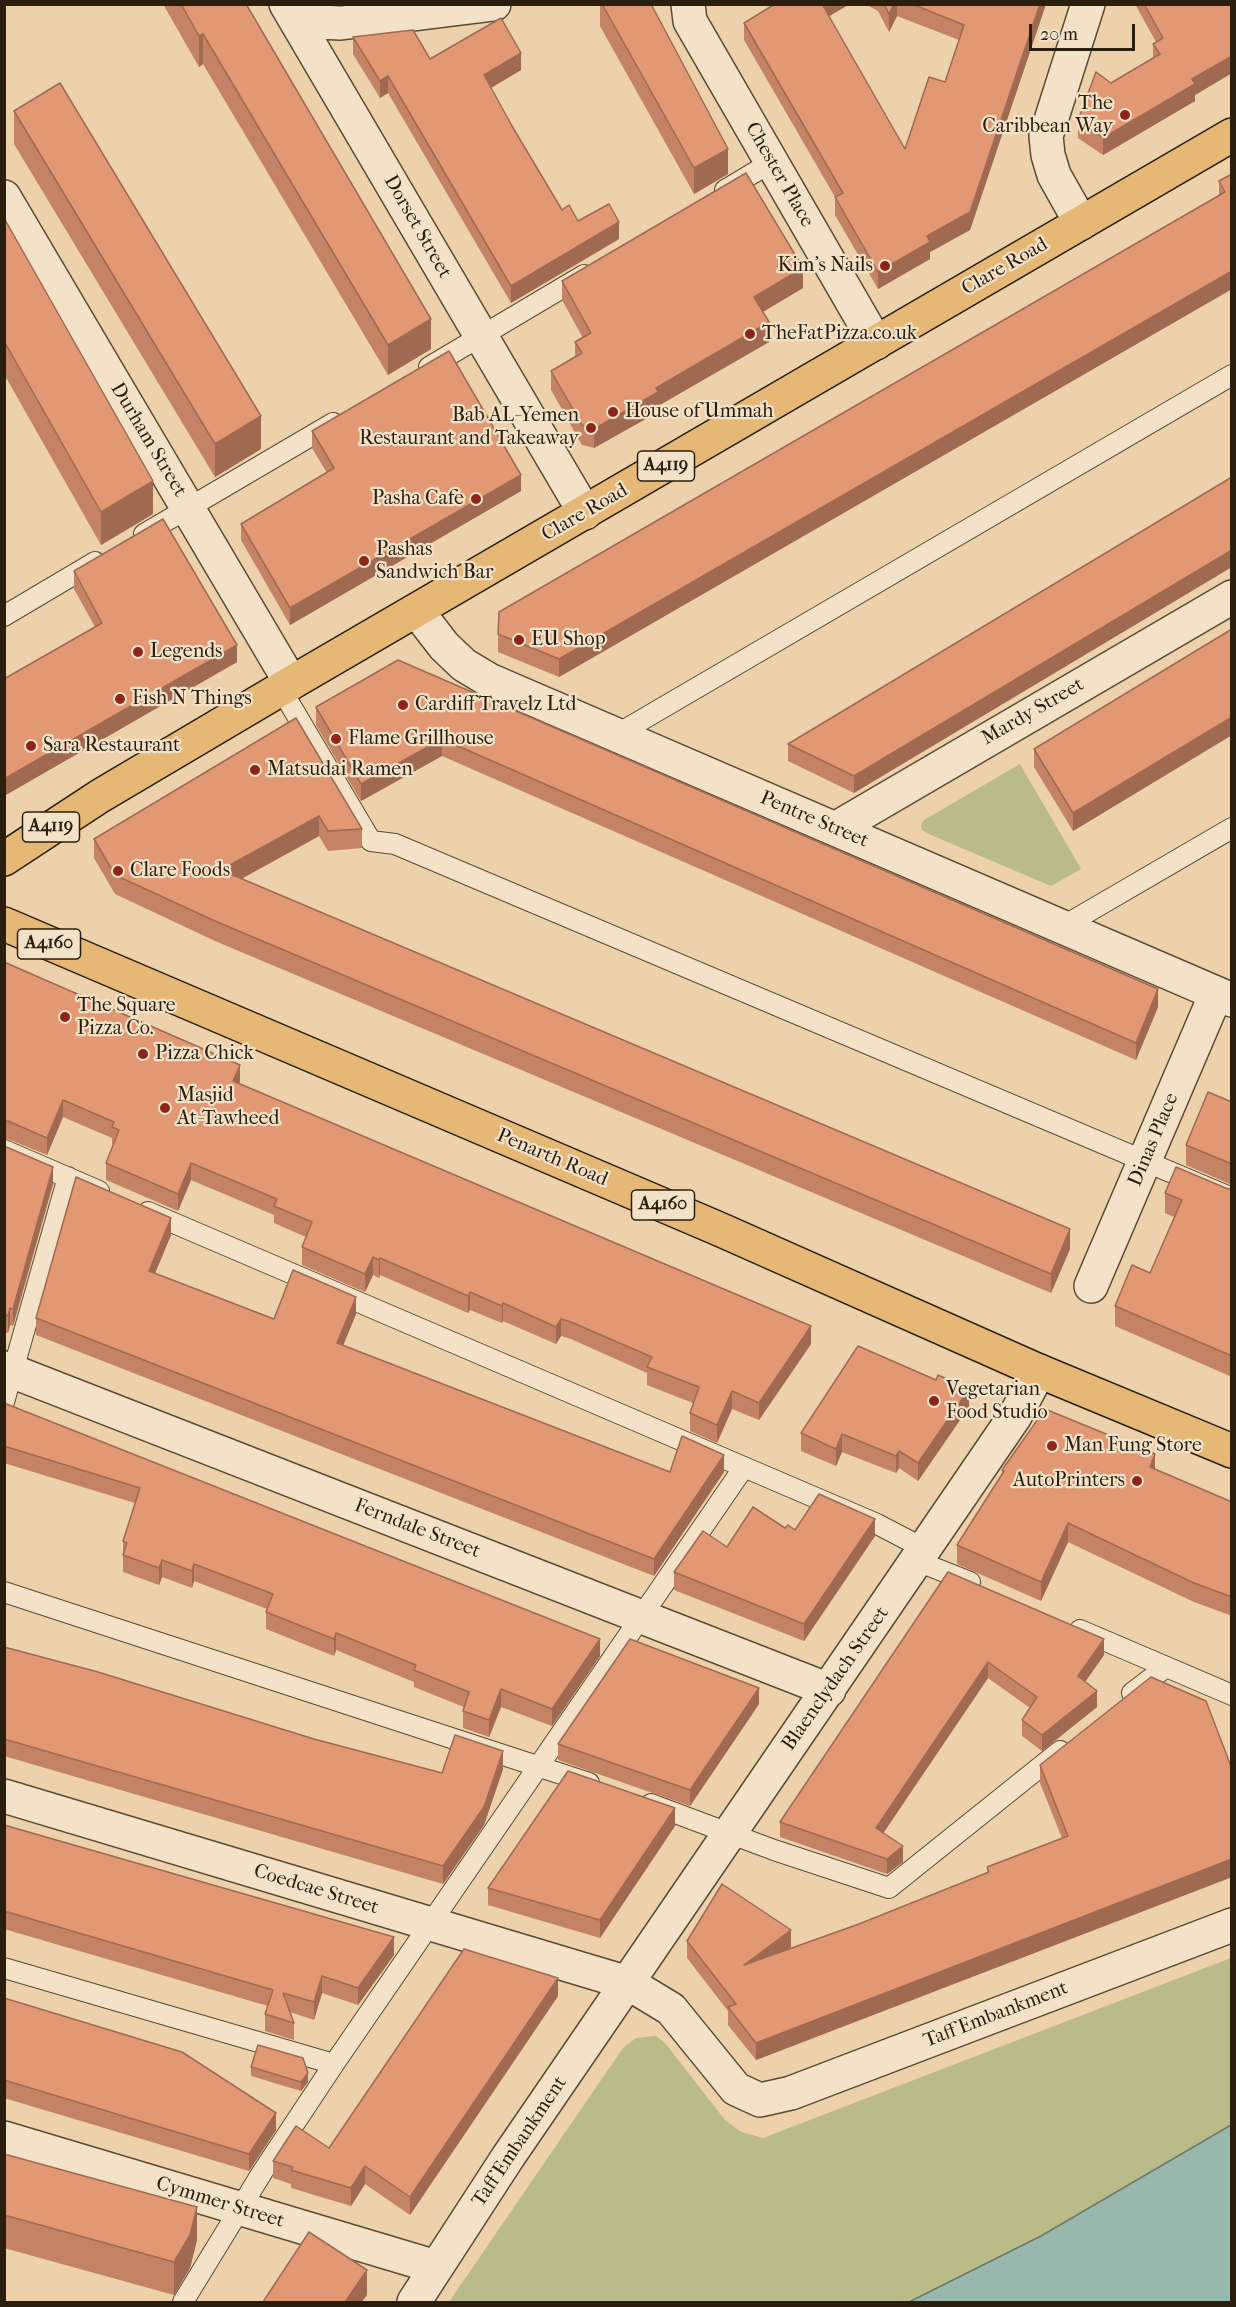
<!DOCTYPE html>
<html>
<head>
<meta charset="utf-8">
<style>
	body { margin:0 }
	#map { position:relative; width:1236px; height:2307px; overflow:hidden; background:#ecd1ab; font-family:"IM FELL French Canon",serif }
	canvas { display:block }
	.frame { position:absolute; inset:0; border:6px solid #2a1e0e; pointer-events:none }
	.scale { position:absolute; left:1029px; top:24px; width:106px; height:27px; box-sizing:border-box; border:3px solid #2a1e0e; border-top:0; padding-left:8px; font-size:18px; line-height:21px; white-space:nowrap; color:#2a1e0e; -webkit-text-stroke:4px #f3e1c8; paint-order:stroke }
</style>
</head>
<body>
<div id="map">
<canvas width="1236" height="2307"></canvas>
<div class="frame"></div>
<div class="scale">20 m</div>
</div>
<script>
const ctx = document.querySelector('canvas').getContext('2d');
ctx.lineJoin = 'round';
function fill(path, color) { ctx.fillStyle = color; ctx.fill(path, 'evenodd'); }
const poly = rows => new Path2D(rows.map(r => 'M' + r).join(''));
function trace(path, color, width, dash) { ctx.strokeStyle = color; ctx.lineWidth = width; ctx.lineCap = dash ? 'butt' : 'round'; ctx.setLineDash(dash || []); ctx.stroke(path); }
function drawText(font, color, halo, rows, align = 'center') {
  ctx.font = font + ' "IM FELL French Canon",serif'; ctx.lineWidth = 4.5; ctx.setLineDash([]); ctx.textBaseline = 'middle'; ctx.strokeStyle = halo; ctx.fillStyle = color; for (const [text, x, y, turn = 0] of rows) {
    ctx.save(); ctx.translate(x, y); ctx.rotate((+turn || 0) * Math.PI / 180); ctx.textAlign = isNaN(turn) ? turn : align; if (halo) ctx.strokeText(text, 0, 0); ctx.fillText(text, 0, 0); ctx.restore();
  }
}
const green = poly([
	[1020,764,1081,869,1051,886,931,835,922,830,921,825,924,820],
	[1231,1958,1231,2125,1041,2236,909,2302,449,2302,623,2048,636,2038,656,2036,665,2043,725,2120,741,2132,763,2138]
]);
const water = poly([
	[1231,2125,1231,2302,909,2302,1041,2236,1231,2125]
]);
const lane = poly([
	[725,190,772,162],
	[429,367,584,275],
	[144,534,333,423],
	[4,616,95,562],
	[281,689,371,841,395,844,1232,1198],
	[616,735,1232,375],
	[1062,927,1232,828],
	[4,1150,99,1191],
	[148,1212,877,1524,925,1549],
	[4,1402,68,1177],
	[917,1561,970,1582],
	[4,1592,589,1783],
	[1080,1630,1232,1695],
	[1132,1693,1166,1667],
	[651,1804,774,1850,889,1888,1060,1751],
	[4,1968,334,2064],
	[183,2302,263,2171,334,2064,744,1467]
]);
const street = poly([
	[286,4,585,513],
	[688,4,690,21,876,343],
	[296,21,341,23,494,4],
	[4,197,291,683],
	[1081,223,1054,175,1048,155,1046,136,1088,4],
	[417,611,444,646,464,665,489,680,1232,1000],
	[835,829,1232,597],
	[1091,1286,1216,994],
	[4,1368,829,1690],
	[4,1796,628,1983,671,2009,736,2089,760,2100,791,2093,1232,1925],
	[4,2138,436,2267],
	[414,2302,508,2157,1015,1416,1039,1371]
]);
const primary = poly([
	[4,859,100,796,291,683,1232,135],
	[4,924,719,1229,1039,1371,1232,1451]
]);
const wall = poly([
	[163,4,246,4,431,349,388,375,203,64,199,67],
	[600,4,651,4,728,174,694,194,600,26],
	[865,4,1046,4,970,230,930,252,930,259,878,289,835,215,835,197,744,40,744,23,829,17,905,149,945,82,959,40,897,16,889,32,878,11],
	[1135,4,1232,4,1232,73,1195,95,1195,101,1103,155,1078,138,1078,120,1111,83,1153,58,1153,44,1156,42],
	[353,37,430,59,521,70,491,88,512,126,562,210,578,221,619,239,511,303,388,93,380,98,353,54],
	[14,111,261,449,215,477,14,144],
	[1232,174,1232,289,559,677,498,652,498,634,1219,195,1219,181],
	[4,218,153,514,101,545,4,374],
	[562,281,803,288,763,312,769,342,658,406,658,412,594,448,582,445,551,390,551,371,575,356,575,342,583,338,562,300],
	[312,431,521,491,290,625,241,540,241,524,327,473,312,448],
	[1232,477,854,793,788,761,788,744],
	[74,571,237,662,4,796,4,679,95,627,74,589],
	[1232,629,1232,735,1073,831,1034,767,1034,749],
	[398,660,1158,1007,1136,1060,442,756,361,801,316,725,316,707],
	[296,718,362,829,362,848,328,851,319,836,241,879,1070,1249,1051,1293,215,941,115,894,94,858,94,839],
	[4,962,240,1082,239,1083,811,1344,759,1420,732,1409,717,1443,690,1431,690,1413,693,1403,647,1385,647,1373,571,1339,561,1336,556,1344,503,1321,502,1323,470,1310,468,1313,380,1275,379,1278,373,1275,365,1292,302,1265,302,1247,306,1237,274,1223,274,1215,191,1180,178,1211,106,1180,106,1163,113,1145,112,1144,112,1138,63,1117,47,1155,8,1139,4,1139],
	[1232,1102,1232,1185,1186,1165,1186,1145],
	[4,1146,53,1184,13,1326,10,1325,8,1333,4,1332],
	[1232,1188,1232,1377,1115,1326,1115,1306,1150,1273,1174,1217,1165,1213,1165,1193],
	[171,1235,155,1273,274,1319,356,1314,343,1346,670,1472,724,1472,654,1576,36,1335,36,1318],
	[4,1403,600,1656,552,1726,501,1707,489,1737,463,1728,463,1711,464,1707,414,1687,414,1682,336,1650,334,1656,266,1629,266,1612,267,1609,194,1581,192,1588,162,1577,159,1585,123,1572,123,1541,135,1503,4,1463],
	[969,1407,918,1481,899,1468,896,1473,842,1452,836,1466,801,1451,801,1433],
	[1155,1469,1232,1502,1232,1616,1194,1602,1068,1542,1041,1601,957,1564,957,1545,1002,1474,1002,1470],
	[785,1528,875,1536,804,1641,674,1590,674,1572,727,1547],
	[948,1572,1104,1655,1085,1682,1097,1707,1042,1751,1022,1736,1022,1720,1030,1708,988,1678,883,1833,903,1862,887,1874,780,1837,780,1822],
	[4,1647,314,1739,442,1773,503,1769,484,1825,443,1884,4,1756],
	[759,1704,690,1806,558,1760,558,1744],
	[1040,1765,1232,1769,1232,1877,756,2060,728,2025,728,2011,687,1958,687,1941,791,1947,788,1950,859,1924,987,1873,987,1867,1062,1838,1040,1783],
	[4,1825,394,1955,358,2005,322,1993,314,2020,290,2012,294,2023,294,2040,265,2031,265,2014,268,2006,4,1929],
	[675,1826,600,1938,488,1905,488,1888],
	[558,1996,410,2215,365,2184,351,2206,291,2188,291,2184,273,2178,273,2161,329,2148],
	[4,1998,276,2130,249,2171,4,2098],
	[251,2067,308,2082,301,2091,251,2076],
	[4,2154,197,2240,190,2268,174,2295,4,2248]
]);
const shadedWall = poly([
	[821,4,850,4,821,21],
	[894,4,897,4,897,16,889,32,889,14],
	[1040,4,1046,4,970,230,930,252,930,259,878,289,878,272,927,236],
	[203,34,203,64,199,67,199,36],
	[521,53,521,70,484,92,484,75],
	[1232,56,1232,73,1195,95,1195,101,1103,155,1103,138,1192,79],
	[388,76,388,93,380,98,380,81],
	[728,149,728,174,694,194,694,168],
	[619,222,619,239,511,303,511,286],
	[803,268,803,288,754,317,754,297],
	[1232,271,1232,289,559,677,559,659],
	[431,319,431,349,388,375,388,345],
	[769,322,769,342,658,406,658,412,594,448,594,429,656,388],
	[261,416,261,449,215,477,215,444],
	[521,475,521,491,290,625,290,608],
	[153,481,153,514,101,545,101,512],
	[1232,550,1232,567,854,793,854,776],
	[237,645,237,662,4,796,4,779],
	[1232,717,1232,735,1073,831,1073,813],
	[442,739,442,756,361,801,361,784],
	[319,816,319,836,221,890,221,870],
	[1158,989,1158,1007,1136,1060,1136,1043],
	[240,1065,240,1082,233,1098,233,1081],
	[63,1100,63,1117,47,1155,47,1138],
	[191,1163,191,1180,178,1211,178,1194],
	[53,1167,53,1184,13,1326,13,1309],
	[171,1218,171,1235,149,1288,149,1271],
	[1070,1229,1070,1249,1051,1293,1051,1274],
	[373,1257,373,1275,365,1292,365,1274],
	[380,1258,380,1275,379,1278,379,1260],
	[470,1292,470,1310,468,1313,468,1296],
	[356,1297,356,1314,337,1360,337,1343],
	[503,1303,503,1321,502,1323,502,1306],
	[10,1308,10,1325,8,1333,8,1316],
	[561,1319,561,1336,556,1344,556,1327],
	[811,1326,811,1344,759,1420,759,1403],
	[969,1389,969,1407,918,1481,918,1463],
	[732,1391,732,1409,717,1443,717,1425],
	[842,1434,842,1452,836,1466,836,1449],
	[899,1451,899,1468,896,1473,896,1456],
	[1155,1454,1155,1473,1150,1467],
	[724,1455,724,1472,654,1576,654,1559],
	[875,1519,875,1536,804,1641,804,1624],
	[1068,1523,1068,1542,1041,1601,1041,1582],
	[162,1560,162,1577,159,1585,159,1568],
	[194,1564,194,1581,192,1588,192,1571],
	[336,1633,336,1650,334,1656,334,1639],
	[600,1639,600,1656,552,1726,552,1709],
	[1104,1639,1104,1655,1078,1692,1078,1676],
	[988,1662,988,1678,876,1844,876,1828],
	[759,1688,759,1704,690,1806,690,1790],
	[501,1689,501,1707,489,1737,489,1720],
	[1097,1691,1097,1707,1042,1751,1042,1735],
	[503,1751,503,1769,484,1825,443,1884,443,1866],
	[675,1808,675,1826,600,1938,600,1920],
	[903,1846,903,1862,887,1874,887,1859],
	[1232,1859,1232,1877,756,2060,756,2043],
	[791,1930,791,1947,744,1983,744,1965],
	[394,1937,394,1955,358,2005,358,1988],
	[322,1976,322,1993,314,2020,314,2002],
	[558,1978,558,1996,410,2215,410,2197],
	[308,2073,308,2082,301,2091,301,2082],
	[276,2113,276,2130,249,2171,249,2154],
	[365,2166,365,2184,351,2206,351,2188],
	[197,2207,197,2240,190,2268,174,2295,174,2262],
	[367,2270,367,2295,362,2302,345,2302]
]);
const building = poly([
	[181,4,246,4,431,319,388,345,203,34,199,36,181,4],
	[602,4,651,4,728,149,694,168,602,4],
	[775,4,822,4,905,149,929,77,945,82,964,25,912,4,1040,4,970,212,927,236,930,242,878,272,835,197,843,193,744,23,775,4],
	[884,4,894,4,889,14,884,4],
	[1144,4,1232,4,1232,56,1192,79,1195,84,1103,138,1078,120,1096,72,1111,83,1160,54,1153,44,1163,38,1144,4],
	[501,18,521,53,484,75,512,126,562,210,569,205,578,221,609,204,619,222,511,286,388,76,380,81,353,37,413,30,430,59,501,18],
	[60,83,261,416,215,444,14,111,60,83],
	[746,173,803,268,754,297,769,322,656,388,658,392,594,429,582,425,551,371,582,353,575,342,591,333,562,281,746,173],
	[1232,174,1232,271,559,659,498,634,499,612,1225,192,1219,181,1232,174],
	[4,218,153,481,101,512,4,341,4,218],
	[449,351,521,475,290,608,241,524,334,468,312,431,449,351],
	[1232,477,1232,550,854,776,788,744,1232,477],
	[163,519,237,645,4,779,4,679,102,623,74,571,163,519],
	[1232,629,1232,717,1073,813,1034,749,1232,629],
	[398,660,1158,989,1136,1043,442,739,361,784,316,707,398,660],
	[296,718,362,829,328,831,319,816,221,870,1070,1229,1051,1274,215,921,115,875,94,839,296,718],
	[4,962,240,1065,233,1081,811,1326,759,1403,732,1391,717,1425,690,1413,699,1387,647,1367,652,1357,571,1322,561,1319,556,1327,503,1303,502,1306,470,1292,468,1296,380,1258,379,1260,373,1257,365,1274,302,1247,312,1222,274,1206,277,1199,191,1163,178,1194,106,1163,119,1130,112,1127,114,1122,63,1100,47,1138,8,1121,4,1122,4,962],
	[1208,1092,1232,1102,1232,1164,1186,1145,1208,1092],
	[4,1146,53,1167,13,1309,10,1308,8,1316,4,1314,4,1146],
	[1176,1167,1228,1189,1232,1188,1232,1356,1115,1306,1132,1265,1150,1273,1182,1200,1165,1193,1176,1167],
	[76,1177,171,1218,149,1271,274,1319,293,1270,356,1297,337,1343,670,1472,682,1436,724,1455,654,1559,36,1318,76,1177],
	[858,1346,936,1380,938,1375,969,1389,918,1463,899,1451,896,1456,842,1434,836,1449,801,1433,858,1346],
	[4,1403,600,1639,552,1709,501,1689,489,1720,463,1711,469,1692,414,1670,416,1665,336,1633,334,1639,266,1612,273,1594,194,1564,192,1571,162,1560,159,1568,123,1555,127,1543,123,1541,140,1488,4,1446,4,1403],
	[1045,1409,1155,1454,1150,1467,1232,1502,1232,1597,1194,1583,1068,1523,1041,1582,957,1545,1004,1471,1002,1470,1045,1409],
	[819,1494,875,1519,804,1624,674,1572,703,1531,727,1547,753,1507,785,1528,788,1525,795,1530,819,1494],
	[948,1572,1104,1639,1078,1676,1097,1691,1042,1735,1022,1720,1037,1697,988,1662,876,1828,903,1846,887,1859,780,1822,948,1572],
	[630,1639,759,1688,690,1790,558,1744,630,1639],
	[4,1647,98,1672,314,1739,442,1773,455,1735,503,1751,484,1807,443,1866,4,1739,4,1647],
	[1151,1677,1206,1701,1232,1769,1232,1859,756,2043,728,2007,736,2004,687,1941,722,1884,791,1930,744,1965,859,1924,989,1872,987,1867,1068,1836,1040,1765,1151,1677],
	[568,1771,675,1808,600,1920,488,1888,568,1771],
	[4,1825,394,1937,358,1988,322,1976,314,2002,283,1993,294,2023,265,2014,273,1990,4,1911,4,1825],
	[464,1949,558,1978,410,2197,365,2166,351,2188,291,2170,293,2167,273,2161,296,2126,329,2148,464,1949],
	[4,1998,182,2052,276,2113,249,2154,4,2080,4,1998],
	[258,2045,303,2058,308,2073,301,2082,251,2067,258,2045],
	[4,2154,197,2207,190,2235,174,2262,4,2215,4,2154],
	[309,2232,367,2270,345,2302,263,2302,309,2232]
]);
const markers = [
	[1125,115,6,"#8f2418"],
	[885,266,6,"#8f2418"],
	[750,334,6,"#8f2418"],
	[613,412,6,"#8f2418"],
	[591,428,6,"#8f2418"],
	[476,499,6,"#8f2418"],
	[364,561,6,"#8f2418"],
	[519,640,6,"#8f2418"],
	[138,652,6,"#8f2418"],
	[120,699,6,"#8f2418"],
	[403,705,6,"#8f2418"],
	[336,739,6,"#8f2418"],
	[31,746,6,"#8f2418"],
	[255,770,6,"#8f2418"],
	[118,871,6,"#8f2418"],
	[65,1017,6,"#8f2418"],
	[143,1054,6,"#8f2418"],
	[165,1108,6,"#8f2418"],
	[934,1401,6,"#8f2418"],
	[1052,1446,6,"#8f2418"],
	[1137,1481,6,"#8f2418"]
];
const shields = [
	[666,466,57],
	[51,827,57],
	[49,944,63],
	[663,1205,63]
];
const shieldNames = [
	["A4119",666,466],
	["A4119",51,827],
	["A4160",49,944],
	["A4160",663,1205]
];
const poiNames = [
	["The",1113,104,"right"],
	["Caribbean Way",1113,127,"right"],
	["Kim's Nails",873,266,"right"],
	["TheFatPizza.co.uk",762,334],
	["House of Ummah",625,412],
	["Bab AL-Yemen",579,416,"right"],
	["Restaurant and Takeaway",579,439,"right"],
	["Pasha Cafe",464,499,"right"],
	["Pashas",376,550],
	["Sandwich Bar",376,573],
	["EU Shop",531,640],
	["Legends",150,652],
	["Fish N Things",132,699],
	["Cardiff Travelz Ltd",415,705],
	["Flame Grillhouse",348,739],
	["Sara Restaurant",43,746],
	["Matsudai Ramen",267,770],
	["Clare Foods",130,871],
	["The Square",77,1006],
	["Pizza Co.",77,1029],
	["Pizza Chick",155,1054],
	["Masjid",177,1096],
	["At-Tawheed",177,1119],
	["Vegetarian",946,1390],
	["Food Studio",946,1413],
	["Man Fung Store",1064,1446],
	["AutoPrinters",1125,1481,"right"]
];
const streetNames = [
	["Chester Place",779,175,60],
	["Dorset Street",417,227,60],
	["Clare Road",1005,267,-30],
	["Durham Street",148,440,59],
	["Clare Road",585,513,-30],
	["Mardy Street",1033,712,-30],
	["Pentre Street",814,820,23],
	["Dinas Place",1154,1140,-67],
	["Penarth Road",552,1158,23],
	["Ferndale Street",417,1529,21],
	["Blaenclydach Street",836,1679,-55],
	["Coedcae Street",316,1890,17],
	["Taff Embankment",996,2015,-21],
	["Taff Embankment",520,2142,-56],
	["Cymmer Street",220,2203,17]
];
fill(green, '#b9bb88');
fill(water, '#99b7ad');
trace(water, '#6d7a6d', 1.5);
trace(lane, '#5a4b35', 22);
trace(street, '#5a4b35', 36);
trace(primary, '#2a1e0e', 36);
trace(lane, '#f3e1c8', 20);
trace(street, '#f3e1c8', 33);
trace(primary, '#e6b876', 33);
fill(wall, '#c38364');
fill(shadedWall, '#9f6a51');
fill(building, '#e39874');
trace(building, '#9f6a51', 1.5);
for (const [x, y, r, color] of markers) { const dot = new Path2D(); dot.arc(x, y, r, 0, 2 * Math.PI); ctx.fillStyle = color; ctx.fill(dot); trace(dot, '#f3e1c8', 2); }
for (const [x, y, w] of shields) { const box = new Path2D(); box.roundRect(x - w / 2, y - 15, w, 30, 4.5); ctx.fillStyle = '#f3e1c8'; ctx.fill(box); trace(box, '#2a1e0e', 1.5); }
drawText('bold 18px', '#2a1e0e', null, shieldNames);
drawText('20px', '#2a1e0e', '#f3e1c8', poiNames, 'left');
drawText('20px', '#2a1e0e', '#f3e1c8', streetNames);
</script>
</body>
</html>
